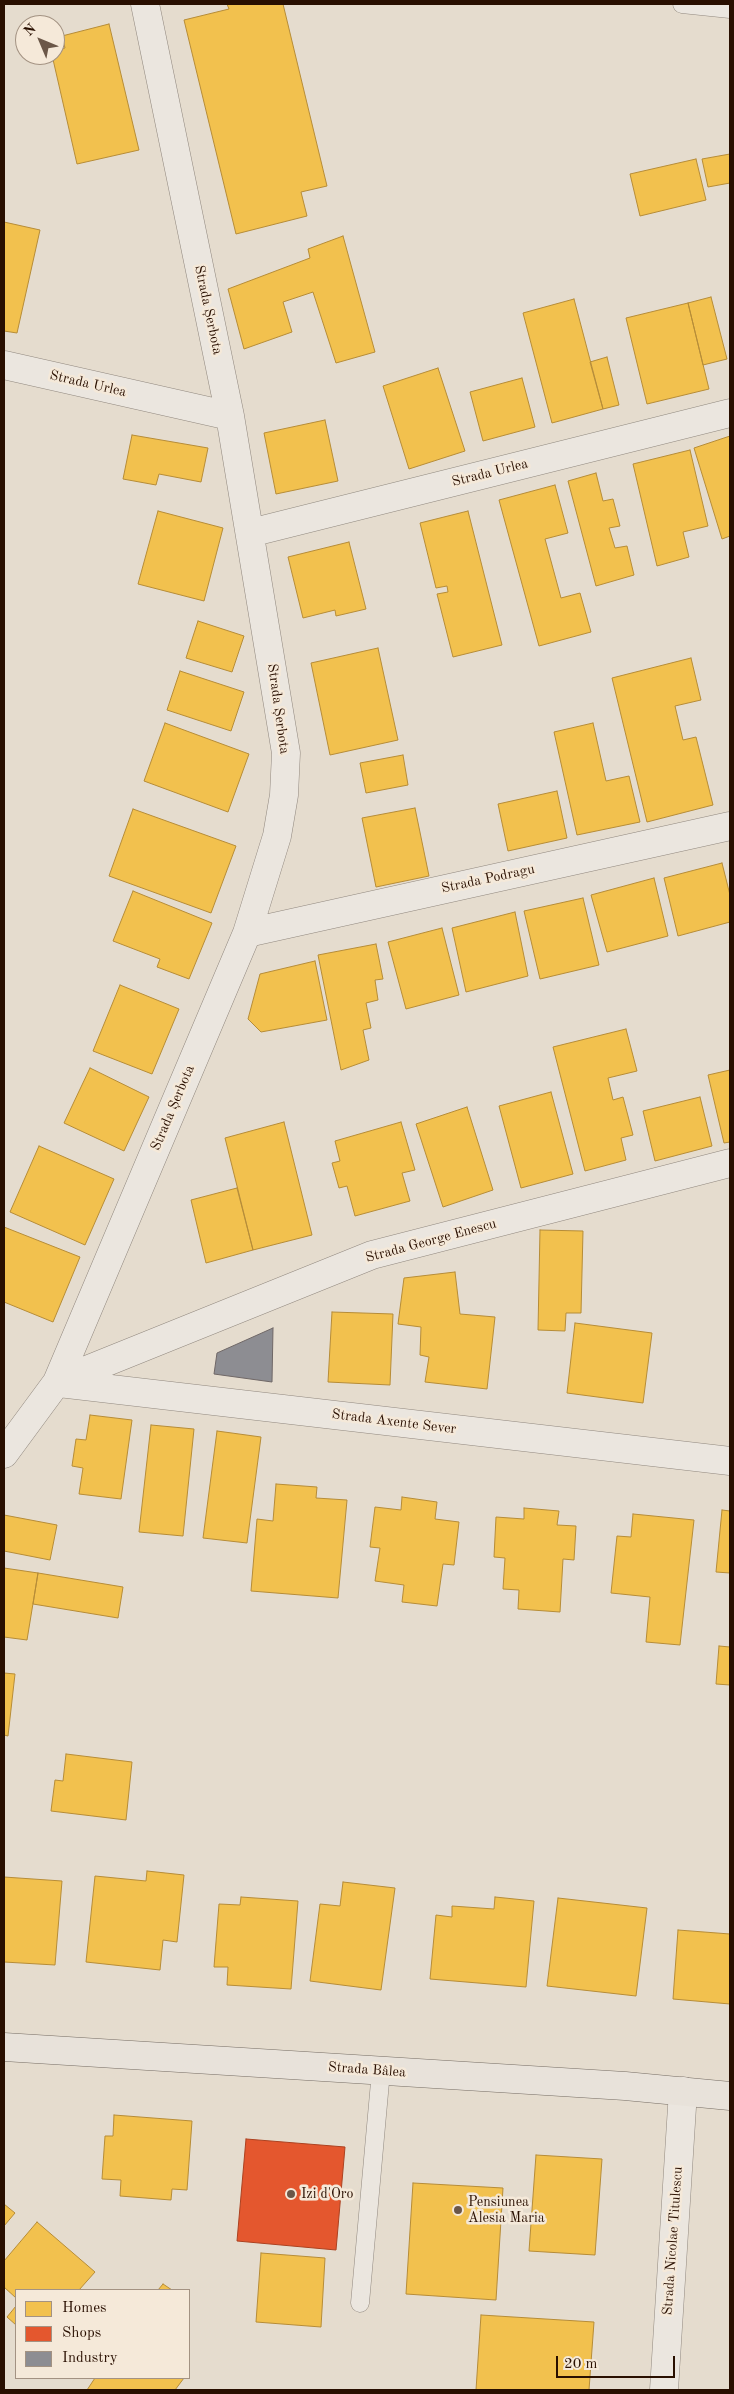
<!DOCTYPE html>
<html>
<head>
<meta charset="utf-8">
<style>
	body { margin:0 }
	#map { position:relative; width:734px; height:2394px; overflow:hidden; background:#e5dcce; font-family:"Old Standard TT",serif }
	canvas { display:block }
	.frame { position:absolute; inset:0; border:5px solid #290f00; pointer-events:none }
	.legend { position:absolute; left:15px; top:2289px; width:175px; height:90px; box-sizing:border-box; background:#f5e9d9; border:1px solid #a39282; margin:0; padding:6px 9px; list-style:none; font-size:15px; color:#290f00 }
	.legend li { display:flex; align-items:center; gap:10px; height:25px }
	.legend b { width:25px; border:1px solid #a39282 }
	.north { position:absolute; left:15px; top:15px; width:50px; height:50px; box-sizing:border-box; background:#f5e9d9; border:1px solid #a39282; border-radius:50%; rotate:315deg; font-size:14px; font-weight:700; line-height:20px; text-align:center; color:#290f00 }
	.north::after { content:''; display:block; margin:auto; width:18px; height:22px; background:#6b5748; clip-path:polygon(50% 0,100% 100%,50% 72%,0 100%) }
	.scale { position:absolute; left:556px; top:2356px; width:119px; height:22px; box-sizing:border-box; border:2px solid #290f00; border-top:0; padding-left:6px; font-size:15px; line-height:18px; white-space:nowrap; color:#290f00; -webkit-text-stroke:4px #f5e9d9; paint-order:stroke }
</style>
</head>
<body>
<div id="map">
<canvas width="734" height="2394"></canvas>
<div class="frame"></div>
<ul class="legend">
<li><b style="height:14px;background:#f2c14e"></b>Homes</li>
<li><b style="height:14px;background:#e4572e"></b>Shops</li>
<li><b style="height:14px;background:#8d8d92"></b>Industry</li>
</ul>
<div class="north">N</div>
<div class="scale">20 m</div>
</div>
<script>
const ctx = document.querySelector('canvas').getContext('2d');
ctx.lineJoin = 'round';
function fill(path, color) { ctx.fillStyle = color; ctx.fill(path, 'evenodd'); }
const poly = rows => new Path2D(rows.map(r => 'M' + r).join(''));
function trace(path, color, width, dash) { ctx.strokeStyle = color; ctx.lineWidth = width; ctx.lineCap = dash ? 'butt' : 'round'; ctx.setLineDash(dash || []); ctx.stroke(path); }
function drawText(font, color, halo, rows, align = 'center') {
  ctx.font = font + ' "Old Standard TT",serif'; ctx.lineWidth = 5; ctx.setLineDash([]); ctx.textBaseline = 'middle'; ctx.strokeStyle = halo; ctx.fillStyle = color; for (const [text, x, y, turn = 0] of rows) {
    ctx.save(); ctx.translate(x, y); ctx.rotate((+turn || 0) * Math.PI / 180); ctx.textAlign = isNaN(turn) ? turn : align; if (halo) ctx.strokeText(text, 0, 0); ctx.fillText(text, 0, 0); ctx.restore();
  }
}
const homes = poly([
	[227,4,283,4,327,186,301,192,307,216,236,234,184,20,229,9,227,4],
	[109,24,139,150,77,164,52,55,55,55,55,50,65,48,62,36,109,24],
	[730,154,730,183,708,187,702,159,730,154],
	[696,159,706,200,640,216,630,174,696,159],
	[4,222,40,230,17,333,4,331,4,222],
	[343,236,375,352,336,363,313,292,283,302,292,332,244,349,228,289,310,258,308,249,343,236],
	[711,297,727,359,703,365,688,303,711,297],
	[574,299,603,409,552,423,523,313,574,299],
	[688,303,709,389,647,404,626,318,688,303],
	[607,357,619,405,603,409,590,362,607,357],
	[438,368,465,451,409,469,383,386,438,368],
	[522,378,535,427,483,441,470,392,522,378],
	[325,420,338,481,276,494,264,433,325,420],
	[132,435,208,448,201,482,159,474,156,485,123,479,132,435],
	[730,436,730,536,722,539,694,448,730,436],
	[690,450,708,526,683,532,689,557,657,566,633,464,690,450],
	[596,473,603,501,613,499,620,526,609,528,615,548,627,546,634,575,596,586,568,481,596,473],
	[555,485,568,533,545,539,561,598,580,593,591,632,539,646,499,500,555,485],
	[158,511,223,528,204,601,138,584,158,511],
	[468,511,502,645,453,657,437,594,448,592,447,586,436,588,420,523,468,511],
	[349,542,366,609,336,616,335,610,303,618,288,557,349,542],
	[198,621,244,636,232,672,186,658,198,621],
	[378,648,398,740,330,755,311,663,378,648],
	[691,658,701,700,675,706,683,740,696,737,713,805,647,822,612,678,691,658],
	[180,671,244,692,231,731,167,710,180,671],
	[165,723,249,754,228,812,144,781,165,723],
	[593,723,606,781,629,776,640,822,577,835,554,732,593,723],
	[403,755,408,785,366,793,360,763,403,755],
	[557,791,567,838,508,851,498,804,557,791],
	[415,808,429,876,376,887,362,818,415,808],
	[133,809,236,846,211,913,109,876,133,809],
	[722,863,730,895,730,922,678,936,664,878,722,863],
	[654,878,668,936,607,952,591,895,654,878],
	[133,891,212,923,189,979,157,967,160,959,113,941,133,891],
	[583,898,599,965,540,979,524,911,583,898],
	[515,912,528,976,466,992,452,928,515,912],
	[442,928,459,995,406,1009,388,942,442,928],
	[376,944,383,979,375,980,378,1000,366,1003,371,1028,363,1030,369,1060,341,1070,318,955,376,944],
	[315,961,327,1020,261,1032,248,1019,260,974,315,961],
	[120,985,179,1009,152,1074,93,1051,120,985],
	[626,1029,637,1071,608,1078,613,1100,623,1097,633,1135,621,1138,626,1160,585,1171,553,1047,626,1029],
	[90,1068,149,1097,124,1151,64,1123,90,1068],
	[730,1070,730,1142,724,1143,708,1075,730,1070],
	[551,1092,573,1174,521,1188,499,1106,551,1092],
	[700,1097,712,1146,655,1161,643,1111,700,1097],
	[467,1107,493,1190,443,1207,416,1124,467,1107],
	[284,1122,312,1235,253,1250,225,1138,284,1122],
	[401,1122,415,1170,402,1173,410,1201,355,1216,347,1186,339,1188,332,1163,340,1161,335,1141,401,1122],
	[39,1146,114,1179,85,1245,10,1212,39,1146],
	[237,1188,253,1250,206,1263,191,1200,237,1188],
	[4,1227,80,1257,53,1322,4,1302,4,1227],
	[540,1230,583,1231,581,1313,566,1313,565,1331,538,1330,540,1230],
	[455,1272,460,1314,495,1317,487,1389,425,1382,429,1357,420,1355,421,1327,398,1324,404,1278,455,1272],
	[332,1312,393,1314,390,1385,328,1382,332,1312],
	[575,1323,652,1333,643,1403,567,1393,575,1323],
	[90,1415,132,1420,121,1499,79,1494,83,1468,72,1466,76,1439,86,1440,90,1415],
	[151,1425,194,1429,183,1536,139,1532,151,1425],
	[217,1431,261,1437,247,1543,203,1538,217,1431],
	[276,1484,317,1487,316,1498,347,1500,338,1598,251,1591,257,1519,273,1521,276,1484],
	[402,1497,437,1502,435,1519,459,1522,454,1565,443,1564,437,1606,402,1602,404,1585,375,1581,380,1548,370,1547,375,1507,401,1510,402,1497],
	[524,1508,559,1511,557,1525,576,1526,574,1560,563,1559,560,1612,518,1609,519,1590,503,1589,505,1558,494,1557,496,1517,524,1519,524,1508],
	[722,1510,730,1511,730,1573,716,1572,722,1510],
	[633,1514,694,1520,680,1645,646,1642,650,1597,611,1593,617,1536,631,1537,633,1514],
	[4,1515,57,1525,50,1560,4,1551,4,1515],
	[4,1568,38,1573,27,1640,4,1637,4,1568],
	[38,1573,123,1587,118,1618,33,1604,38,1573],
	[719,1646,730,1647,730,1685,716,1684,719,1646],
	[4,1673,15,1674,8,1736,4,1735,4,1673],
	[66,1754,132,1762,126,1820,51,1811,55,1780,63,1781,66,1754],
	[147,1871,184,1875,177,1942,163,1940,160,1970,86,1962,95,1876,146,1881,147,1871],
	[4,1877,62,1881,55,1965,4,1962,4,1877],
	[343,1882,395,1888,381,1990,310,1981,320,1904,340,1906,343,1882],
	[241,1897,298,1901,291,1989,227,1985,228,1967,214,1967,219,1904,240,1905,241,1897],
	[495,1897,534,1901,526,1987,430,1979,436,1915,452,1917,452,1906,494,1909,495,1897],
	[558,1898,647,1908,636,1996,547,1986,558,1898],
	[678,1930,730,1934,730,2004,673,1999,678,1930],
	[114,2115,192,2121,187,2190,172,2189,171,2200,120,2196,121,2180,102,2179,105,2136,113,2136,114,2115],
	[536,2155,602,2159,595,2255,529,2251,536,2155],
	[413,2183,503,2188,496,2300,406,2294,413,2183],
	[4,2204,15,2213,4,2226,4,2204],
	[37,2222,95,2272,79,2290,16,2290,16,2298,4,2287,4,2261,37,2222],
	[261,2253,325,2258,321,2327,256,2322,261,2253],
	[163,2284,172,2290,158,2290,163,2284],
	[16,2306,16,2325,7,2317,16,2306],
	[481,2315,594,2322,589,2390,476,2390,481,2315],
	[95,2378,184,2378,175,2390,87,2390,95,2378]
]);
const shops = poly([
	[246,2139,345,2147,336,2250,237,2241,246,2139]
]);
const industry = poly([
	[273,1328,272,1382,214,1374,217,1353,273,1328]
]);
const service = poly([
	[682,4,730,9],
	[360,2303,381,2071]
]);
const minor = poly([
	[4,365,230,416],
	[250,533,730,413],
	[247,933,730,826],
	[57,1382,372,1255,730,1163],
	[59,1383,730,1461],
	[4,1454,57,1382,247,933,277,836,284,795,286,753,230,416,145,4],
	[664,2390,683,2091]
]);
const primary = poly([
	[4,2047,625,2086,730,2096]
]);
const markers = [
	[291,2194,5,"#6b5748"],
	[458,2210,5,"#6b5748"]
];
const streetNames = [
	["Strada Șerbota",208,310,78],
	["Strada Urlea",88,384,13],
	["Strada Urlea",490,473,-14],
	["Strada Șerbota",278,709,82],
	["Strada Podragu",488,879,-12],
	["Strada Șerbota",173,1108,-67],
	["Strada George Enescu",431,1241,-15],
	["Strada Axente Sever",394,1422,7],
	["Strada Bâlea",367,2070,4],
	["Strada Nicolae Titulescu",673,2241,-86]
];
const poiNames = [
	["Izi d'Oro",301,2194],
	["Pensiunea",468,2202],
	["Alesia Maria",468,2218]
];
fill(homes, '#f2c14e');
trace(homes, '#b68c37', 1);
fill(shops, '#e4572e');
trace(shops, '#ac4120', 1);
fill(industry, '#8d8d92');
trace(industry, '#6f6766', 1);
trace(service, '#91887f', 19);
trace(minor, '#91887f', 29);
trace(primary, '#766d64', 29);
trace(service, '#ebe6df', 18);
trace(minor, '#ebe6df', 28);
trace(primary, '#e8e2da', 28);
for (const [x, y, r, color] of markers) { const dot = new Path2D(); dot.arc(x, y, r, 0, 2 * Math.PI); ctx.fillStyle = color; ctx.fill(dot); trace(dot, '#f5e9d9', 2); }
drawText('14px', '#290f00', '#f5e9d9', streetNames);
drawText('14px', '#290f00', '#f5e9d9', poiNames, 'left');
</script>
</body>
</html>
